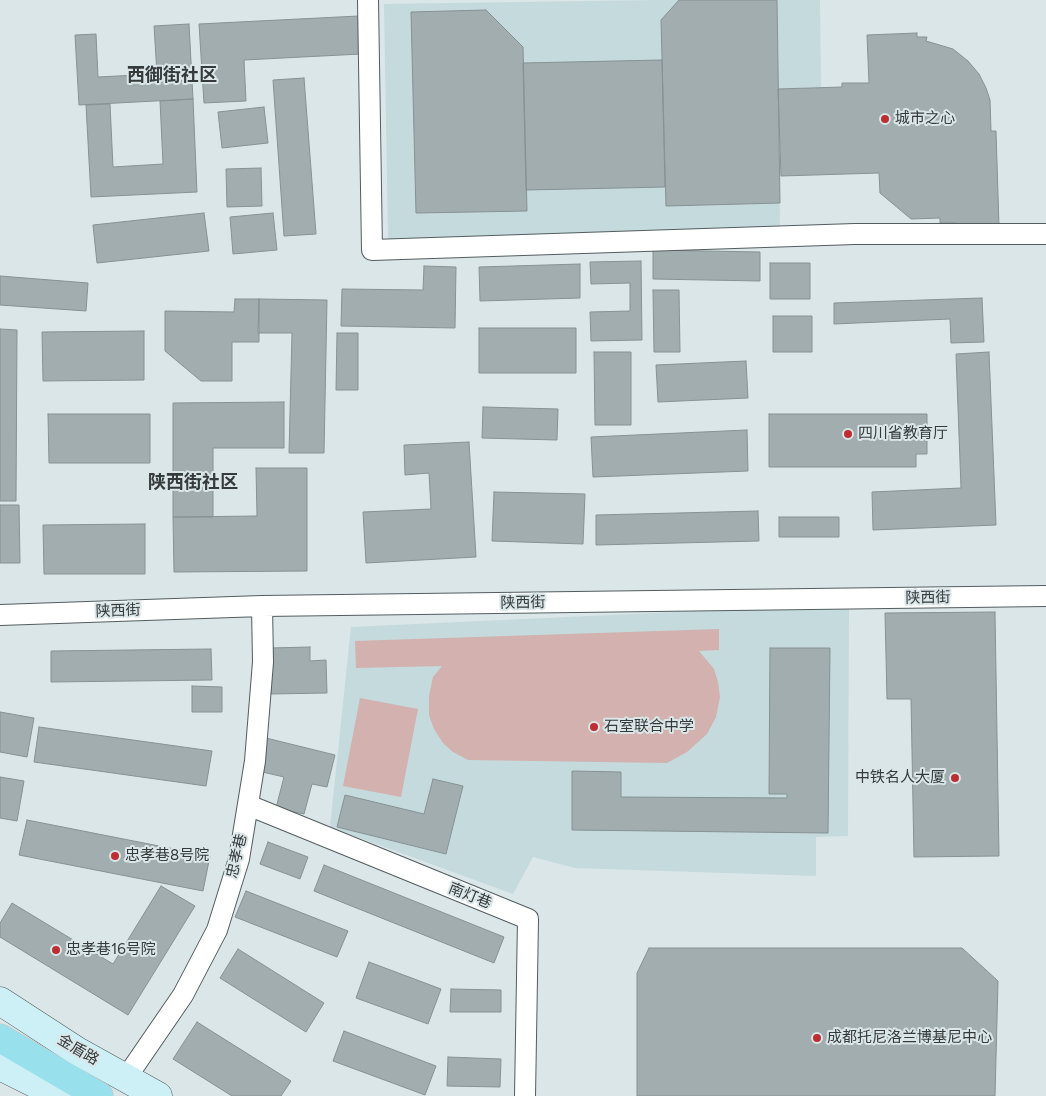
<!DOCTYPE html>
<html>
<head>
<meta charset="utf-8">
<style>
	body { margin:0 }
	canvas { display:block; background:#dae6e8 }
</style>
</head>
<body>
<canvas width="1046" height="1096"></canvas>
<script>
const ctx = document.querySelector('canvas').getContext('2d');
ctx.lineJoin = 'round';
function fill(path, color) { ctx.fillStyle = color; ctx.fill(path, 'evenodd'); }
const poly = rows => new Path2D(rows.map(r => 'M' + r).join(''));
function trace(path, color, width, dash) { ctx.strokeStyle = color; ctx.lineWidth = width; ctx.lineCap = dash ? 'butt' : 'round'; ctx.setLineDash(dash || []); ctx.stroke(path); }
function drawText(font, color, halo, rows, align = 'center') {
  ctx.font = font + ' Figtree,"Noto Sans SC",sans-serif'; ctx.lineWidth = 4; ctx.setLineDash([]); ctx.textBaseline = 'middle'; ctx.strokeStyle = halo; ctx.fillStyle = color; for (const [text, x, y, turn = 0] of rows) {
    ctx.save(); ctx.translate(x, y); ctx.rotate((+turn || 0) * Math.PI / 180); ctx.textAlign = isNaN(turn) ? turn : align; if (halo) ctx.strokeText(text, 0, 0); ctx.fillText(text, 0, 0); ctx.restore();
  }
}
const built = poly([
	[658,0,820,0,821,87,778,89,780,230,388,239,384,4],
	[849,604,848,836,816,837,816,876,575,868,533,857,513,894,330,827,351,627]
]);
const green = poly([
	[719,629,719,650,699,651,714,669,718,682,720,697,716,717,707,734,687,752,667,763,468,760,453,752,443,743,434,729,429,715,429,696,433,677,442,666,356,668,355,641],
	[360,698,418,709,401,797,343,786]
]);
const building = poly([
	[679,0,777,0,780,203,666,206,661,20,679,0],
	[486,10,523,47,527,211,416,213,411,12,486,10],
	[359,16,361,54,244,60,246,101,204,103,199,24,359,16],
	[189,24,193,99,79,105,75,35,96,34,98,77,157,74,154,26,189,24],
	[917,33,917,37,927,37,926,41,953,49,968,61,979,74,986,88,990,100,991,131,996,131,999,226,956,227,956,223,940,223,940,218,911,219,880,193,879,173,781,176,778,89,842,87,842,83,869,83,867,35,917,33],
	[662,60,665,187,526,190,523,63,662,60],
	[304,78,316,234,284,236,273,80,304,78],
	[193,99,197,192,91,197,86,105,110,104,113,167,163,164,160,101,193,99],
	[264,107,268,143,222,148,218,112,264,107],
	[261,168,262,206,227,207,226,169,261,168],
	[204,213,209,251,97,263,93,225,204,213],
	[273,213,277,250,233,254,230,217,273,213],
	[653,250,760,252,760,281,653,279,653,250],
	[641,261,642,340,591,341,590,312,630,311,630,283,591,284,590,262,641,261],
	[770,263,810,263,810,299,770,299,770,263],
	[580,264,580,298,480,301,479,267,580,264],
	[424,266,456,267,455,328,341,326,342,289,423,290,424,266],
	[0,276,88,283,86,311,0,305,0,276],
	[653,290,679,290,680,352,654,352,653,290],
	[982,298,984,342,951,343,950,319,834,324,834,303,982,298],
	[235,299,259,299,259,342,232,342,232,381,201,381,165,351,165,311,234,312,235,299],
	[259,299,327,300,324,453,289,453,292,333,258,333,259,299],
	[773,316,812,316,812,352,773,352,773,316],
	[479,328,576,328,576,373,479,373,479,328],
	[0,329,17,330,16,501,0,501,0,329],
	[144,331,144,380,43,381,42,332,144,331],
	[337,333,358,333,358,390,336,390,337,333],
	[594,352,631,352,631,425,595,425,594,352],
	[989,352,996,525,873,530,872,492,961,488,956,354,989,352],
	[746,361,748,398,658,402,656,365,746,361],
	[284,402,284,448,213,448,213,517,173,517,173,403,284,402],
	[483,407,558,409,557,440,482,438,483,407],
	[48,414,150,414,150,463,49,463,48,414],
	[769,414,927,414,927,454,916,454,916,467,769,467,769,414],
	[747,430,748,471,593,477,591,437,747,430],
	[469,442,476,557,366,563,363,512,431,509,429,473,405,475,404,445,469,442],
	[256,468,307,468,307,571,174,572,173,517,257,516,256,468],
	[494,492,585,494,583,544,492,541,494,492],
	[0,505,19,505,20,563,0,563,0,505],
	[758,511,759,541,596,545,596,515,758,511],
	[779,517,839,517,839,537,779,537,779,517],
	[145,524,145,574,44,574,43,525,145,524],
	[995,612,999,856,914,857,911,699,887,699,885,613,995,612],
	[310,647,310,661,326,660,327,693,271,694,270,648,310,647],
	[770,648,830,648,828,833,572,830,572,771,621,772,621,797,787,798,787,794,769,794,770,648],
	[211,649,212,680,51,682,51,651,211,649],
	[192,686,222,687,222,712,192,712,192,686],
	[0,712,34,718,27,757,0,752,0,712],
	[39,727,212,751,206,786,34,762,39,727],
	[266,738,335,755,327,787,312,784,304,814,276,808,284,777,258,771,266,738],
	[0,777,24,781,17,821,0,818,0,777],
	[433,779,463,786,446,854,337,827,345,795,424,814,433,779],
	[27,820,210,856,203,891,19,855,27,820],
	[268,842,308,857,300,879,260,864,268,842],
	[324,865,504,937,494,963,314,891,324,865],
	[161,886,195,906,128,1015,0,937,0,923,12,903,113,964,161,886],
	[246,891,348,931,337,957,235,917,246,891],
	[649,948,962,948,998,981,995,1096,637,1096,637,973,649,948],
	[238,949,324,1003,306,1032,220,978,238,949],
	[369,962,441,989,428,1024,356,998,369,962],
	[451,989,501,990,501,1012,450,1012,451,989],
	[197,1022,291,1081,281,1096,232,1096,173,1059,197,1022],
	[344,1031,436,1066,425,1095,333,1061,344,1031],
	[448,1057,501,1059,500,1087,447,1086,448,1057]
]);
const minor = poly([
	[368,0,372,250,855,234,1046,234],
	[0,615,262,606,1046,596],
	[248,805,528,919,525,1096],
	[126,1078,183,995,217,930,239,859,255,761,263,662,262,606]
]);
const secondary = poly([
	[0,1001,77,1051,158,1096],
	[0,1066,60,1096]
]);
const primary = poly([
	[0,1038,99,1096]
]);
const markers = [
	[885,119,5,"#bd2e32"],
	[848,434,5,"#bd2e32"],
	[594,727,5,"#bd2e32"],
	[955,778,5,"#bd2e32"],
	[115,856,5,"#bd2e32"],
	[56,950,5,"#bd2e32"],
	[817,1038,5,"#bd2e32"]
];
const poiNames = [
	["城市之心",895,119],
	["四川省教育厅",858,434],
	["石室联合中学",604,727],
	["中铁名人大厦",945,778,"right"],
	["忠孝巷8号院",125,856],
	["忠孝巷16号院",66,950],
	["成都托尼洛兰博基尼中心",827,1038]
];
const streetNames = [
	["陕西街",928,598,-1],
	["陕西街",523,603,-1],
	["陕西街",118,611,-2],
	["忠孝巷",237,856,-77],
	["南灯巷",470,896,22],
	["金盾路",78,1050,31]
];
const quarterNames = [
	["西御街社区",172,76],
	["陕西街社区",193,483]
];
fill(built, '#c5dadd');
fill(green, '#d2b1ae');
fill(building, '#a1adaf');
trace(building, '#869294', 1);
trace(minor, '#535d5f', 22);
trace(secondary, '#535d5f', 29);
trace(primary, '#c2c4c4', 29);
trace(minor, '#fff', 20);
trace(secondary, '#ccf0f5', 28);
trace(primary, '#98e0eb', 28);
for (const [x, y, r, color] of markers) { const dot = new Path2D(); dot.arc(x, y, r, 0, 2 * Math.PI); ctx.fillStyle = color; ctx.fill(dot); trace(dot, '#dae6e8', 2); }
drawText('15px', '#353a3b', '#dae6e8', poiNames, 'left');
drawText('15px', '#353a3b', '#dae6e8', streetNames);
drawText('bold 18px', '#353a3b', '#dae6e8', quarterNames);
</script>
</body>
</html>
